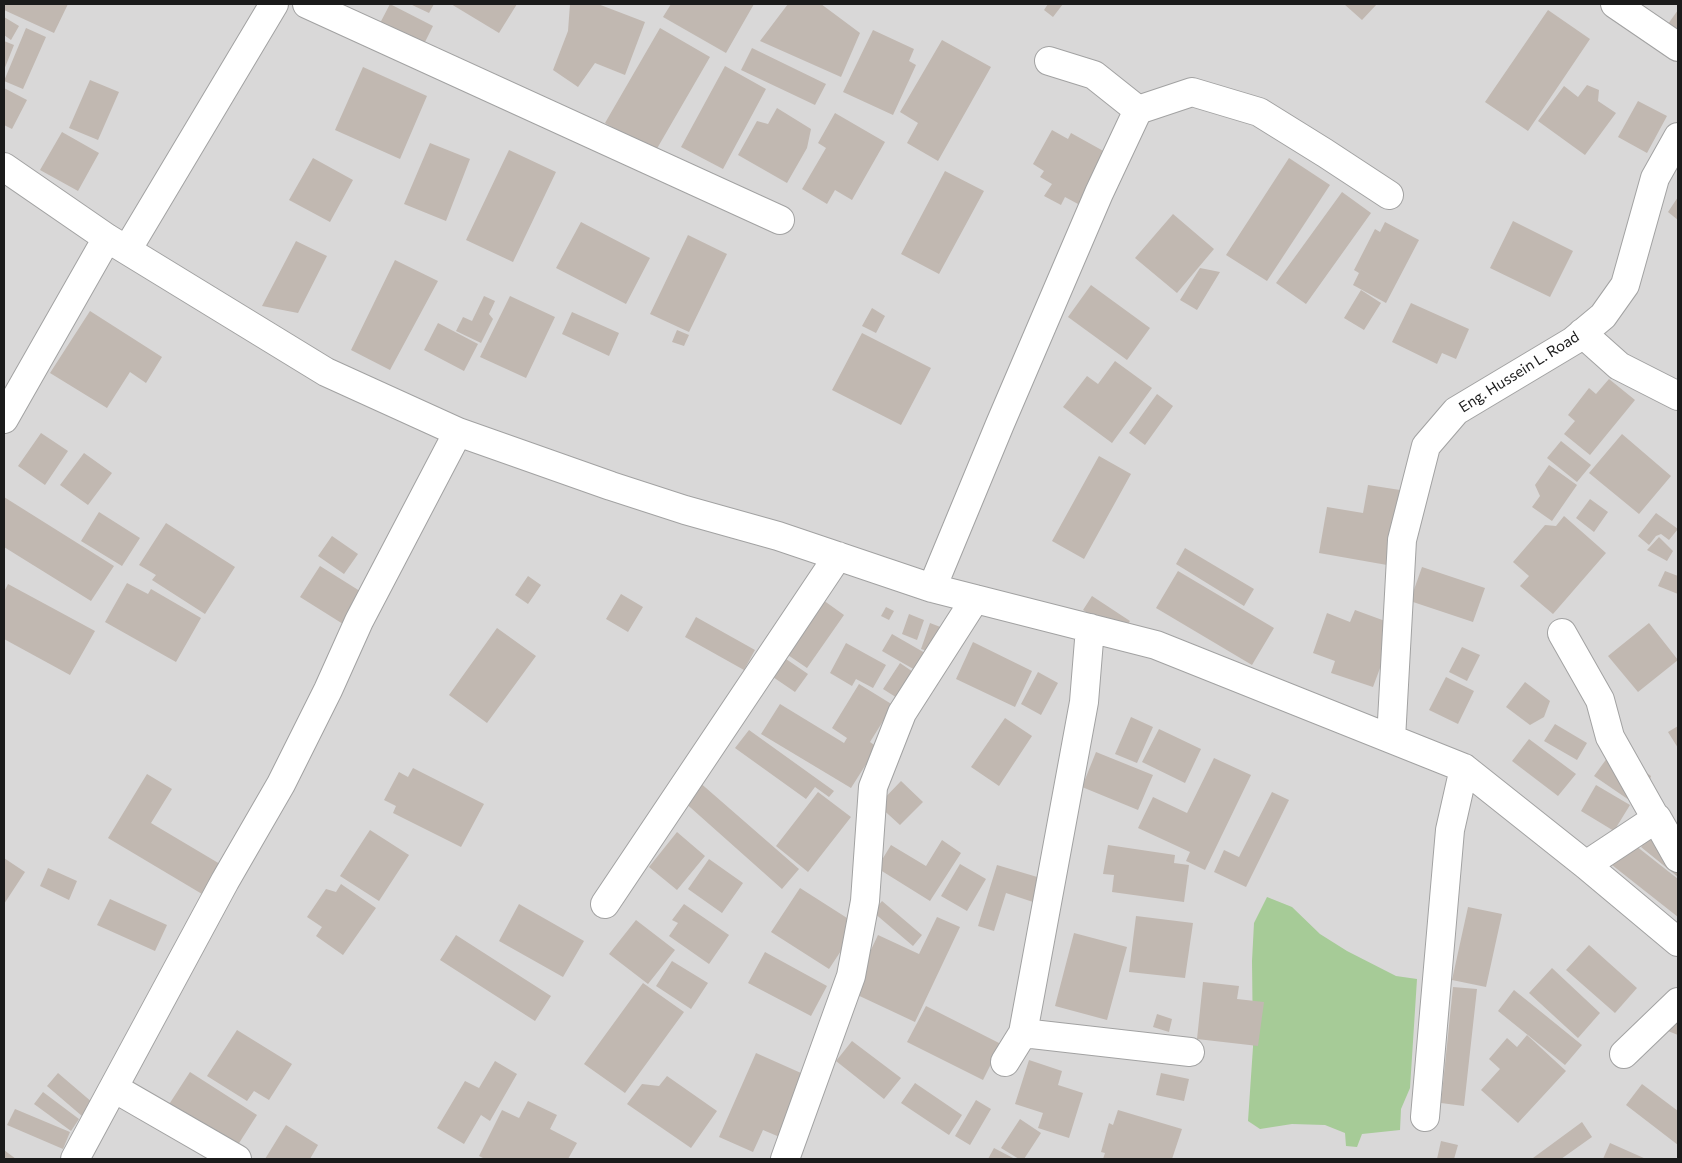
<!DOCTYPE html>
<html>
<head>
<meta charset="utf-8">
<style>
	body { margin:0 }
	#map { position:relative; width:1682px; height:1163px; overflow:hidden; background:#ede9e1; font-family:Commissioner,sans-serif }
	canvas { display:block }
	.frame { position:absolute; inset:0; border:5px solid #1b1b1b; pointer-events:none }
</style>
</head>
<body>
<div id="map">
<canvas width="1682" height="1163"></canvas>
<div class="frame"></div>
</div>
<script>
const ctx = document.querySelector('canvas').getContext('2d');
ctx.lineJoin = 'round';
function fill(path, color) { ctx.fillStyle = color; ctx.fill(path, 'evenodd'); }
const poly = rows => new Path2D(rows.map(r => 'M' + r).join(''));
function trace(path, color, width, dash) { ctx.strokeStyle = color; ctx.lineWidth = width; ctx.lineCap = dash ? 'butt' : 'round'; ctx.setLineDash(dash || []); ctx.stroke(path); }
function drawText(font, color, halo, rows, align = 'center') {
  ctx.font = font + ' Commissioner,sans-serif'; ctx.lineWidth = 4.5; ctx.setLineDash([]); ctx.textBaseline = 'middle'; ctx.strokeStyle = halo; ctx.fillStyle = color; for (const [text, x, y, turn = 0] of rows) {
    ctx.save(); ctx.translate(x, y); ctx.rotate((+turn || 0) * Math.PI / 180); ctx.textAlign = isNaN(turn) ? turn : align; if (halo) ctx.strokeText(text, 0, 0); ctx.fillText(text, 0, 0); ctx.restore();
  }
}
const residential = poly([
	[4,4,1678,4,1678,1159,4,1159]
]);
const forest = poly([
	[1267,897,1292,907,1320,934,1347,951,1396,976,1417,979,1410,1088,1401,1109,1400,1130,1362,1134,1357,1147,1346,1146,1345,1133,1325,1125,1292,1124,1260,1129,1248,1121,1253,1047,1252,961,1254,923]
]);
const building = poly([
	[4,4,68,4,54,33,4,10],
	[390,4,433,26,421,50,378,27],
	[410,4,434,4,429,13],
	[451,4,517,4,499,33],
	[570,4,598,4,645,22,625,75,595,63,578,87,553,70,568,31],
	[671,4,754,4,726,53,663,17],
	[788,4,821,4,860,33,841,77,760,41],
	[1048,4,1063,4,1053,17,1044,10],
	[1344,4,1377,4,1362,20],
	[1548,10,1590,39,1528,131,1485,102],
	[1678,10,1678,31,1668,24],
	[4,17,19,26,11,40,4,35],
	[26,28,46,37,23,89,4,81],
	[660,28,710,57,655,152,605,123],
	[873,30,914,49,909,61,916,65,893,115,843,92],
	[942,40,991,67,938,161,907,143,918,123,900,112],
	[4,41,14,45,4,70],
	[752,48,826,84,815,105,741,70],
	[725,66,766,89,723,169,681,147],
	[363,67,427,96,400,159,335,130],
	[90,80,119,92,98,140,69,128],
	[1587,85,1599,90,1598,101,1616,113,1585,155,1538,121,1564,86,1578,97],
	[4,88,27,100,12,129,4,125],
	[1638,101,1667,116,1647,153,1618,137],
	[777,108,811,129,807,148,787,183,738,155,757,121,768,124],
	[835,113,885,142,852,200,835,190,827,204,802,189,826,148,818,143],
	[1052,130,1068,139,1071,133,1107,153,1078,204,1065,197,1061,205,1044,196,1052,184,1040,177,1044,171,1033,164],
	[62,132,99,153,78,191,40,170],
	[430,143,470,159,446,221,404,204],
	[509,150,556,172,513,262,466,240],
	[313,158,353,180,330,222,289,200],
	[1289,158,1330,185,1267,281,1226,255],
	[945,171,984,191,939,274,901,254],
	[1342,192,1371,213,1306,304,1276,283],
	[1678,197,1678,220,1668,212],
	[1173,214,1214,249,1177,293,1135,258],
	[1513,221,1573,251,1550,297,1490,268],
	[581,222,650,258,626,304,556,268],
	[1385,222,1419,240,1386,303,1353,285,1359,273,1354,270,1375,229,1380,232],
	[688,235,727,254,689,332,650,314],
	[296,241,327,256,298,313,262,306],
	[395,260,438,281,390,370,351,350],
	[1200,268,1220,272,1197,310,1180,300],
	[1091,285,1150,328,1127,360,1068,317],
	[1361,290,1381,303,1364,330,1344,318],
	[484,296,495,301,489,314,493,319,481,343,456,331,463,317,472,321],
	[510,296,555,317,526,378,480,357],
	[1411,303,1469,329,1456,359,1442,353,1437,364,1392,342],
	[872,308,885,316,876,333,862,326],
	[90,311,162,357,146,383,130,372,107,408,50,373],
	[572,312,619,333,609,356,562,334],
	[438,323,478,344,464,371,424,350],
	[677,330,689,335,684,346,672,342],
	[862,333,931,368,901,425,832,390],
	[1115,361,1152,388,1112,443,1063,407,1087,376,1098,384],
	[1609,379,1635,400,1590,455,1564,434,1575,421,1568,415,1589,388,1596,394],
	[1157,394,1173,406,1145,445,1129,433],
	[41,433,68,451,45,485,18,466],
	[1622,434,1671,476,1639,514,1589,473],
	[1561,441,1591,465,1577,482,1547,458],
	[84,453,112,473,88,505,60,485],
	[1099,456,1131,474,1084,559,1052,541],
	[1549,465,1577,485,1552,521,1532,507,1540,496,1535,485],
	[1368,485,1400,490,1387,565,1319,553,1327,507,1363,513],
	[4,497,114,566,91,601,4,547],
	[1590,499,1608,512,1594,532,1576,518],
	[99,512,140,538,122,566,81,541],
	[1656,513,1678,529,1669,540,1661,534,1656,536,1649,545,1638,536],
	[1564,516,1606,553,1553,614,1520,586,1529,576,1513,562,1545,525,1556,526],
	[166,523,235,567,205,614,152,580,156,575,139,565],
	[332,536,358,554,344,574,318,556],
	[1659,537,1673,551,1667,561,1647,550],
	[1185,548,1254,589,1244,606,1176,564],
	[320,566,363,593,343,624,300,597],
	[1422,567,1485,588,1473,622,1410,601],
	[1178,571,1274,628,1252,665,1156,608],
	[1665,571,1678,576,1678,594,1658,586],
	[528,576,541,585,528,604,515,595],
	[127,583,148,594,151,589,201,618,176,662,105,622],
	[8,584,95,631,70,675,4,639,4,592],
	[621,594,643,607,628,632,606,619],
	[1092,596,1130,621,1121,635,1083,610],
	[823,600,844,615,807,668,785,653],
	[886,607,894,611,889,620,881,616],
	[1355,610,1396,625,1373,687,1331,673,1335,661,1313,653,1327,613,1350,622],
	[909,614,924,620,917,640,902,634],
	[696,617,755,650,744,670,685,637],
	[930,623,943,628,934,653,921,649],
	[1649,623,1678,660,1638,692,1608,656],
	[497,628,536,656,487,723,449,695],
	[892,634,932,657,922,674,882,651],
	[973,642,1032,671,1015,707,956,679],
	[846,643,886,665,873,688,856,679,852,686,830,673],
	[1462,647,1480,655,1467,681,1449,672],
	[786,659,808,674,795,692,773,677],
	[900,663,919,676,902,701,883,689],
	[1038,672,1058,683,1041,715,1021,704],
	[1446,677,1474,691,1458,724,1429,710],
	[1525,682,1550,701,1544,717,1530,725,1506,707],
	[859,684,893,705,870,742,877,747,851,788,761,734,780,704,844,743,847,738,832,728],
	[1131,717,1153,727,1137,763,1115,754],
	[1005,718,1032,736,999,786,971,767],
	[1555,724,1587,743,1577,760,1544,741],
	[1678,726,1678,748,1668,732],
	[1159,729,1201,749,1185,783,1142,762],
	[749,730,834,791,829,797,815,787,806,799,735,748],
	[1529,739,1576,774,1558,796,1512,761],
	[1613,750,1651,776,1645,796,1632,802,1594,776],
	[1096,752,1153,775,1138,810,1082,787],
	[1214,758,1251,775,1205,870,1186,861,1190,852,1138,828,1153,797,1187,813],
	[413,768,484,804,461,847,393,813,396,806,384,800,399,772,408,777],
	[147,774,172,789,151,823,220,864,202,894,108,838],
	[698,781,799,869,782,889,682,800],
	[901,781,923,802,900,825,878,805],
	[1596,785,1630,805,1614,831,1581,811],
	[818,792,851,817,808,872,776,846],
	[1272,792,1289,800,1246,887,1214,872,1224,850,1239,857],
	[1662,820,1678,833,1678,877,1641,847],
	[370,830,409,855,379,901,340,876],
	[677,832,705,856,677,890,649,867],
	[942,840,961,853,930,901,877,868,891,845,926,866],
	[1631,842,1678,879,1678,917,1612,865],
	[1108,845,1175,855,1174,863,1189,865,1184,902,1112,892,1114,875,1103,874],
	[4,858,25,872,4,904],
	[709,859,743,883,722,913,688,889],
	[960,864,986,879,967,911,941,896],
	[997,865,1044,879,1036,903,1006,893,994,931,978,926],
	[48,868,77,881,69,900,40,886],
	[341,884,376,908,343,955,316,936,322,927,307,917,326,889,336,892],
	[800,888,858,925,829,969,771,932],
	[110,899,167,925,155,951,97,925],
	[882,901,922,935,913,946,873,912],
	[519,904,584,941,563,977,499,941],
	[684,904,729,935,709,964,669,936,678,923,672,920],
	[1468,907,1502,914,1486,987,1452,980],
	[1136,916,1193,923,1185,978,1129,972],
	[937,917,960,927,915,1022,851,992,878,935,919,954],
	[636,920,675,950,648,984,609,954],
	[1074,933,1127,947,1107,1020,1055,1006],
	[456,935,551,996,535,1021,440,960],
	[1589,945,1637,988,1615,1013,1566,970],
	[765,952,827,986,811,1016,748,983],
	[672,961,708,983,691,1009,656,986],
	[1552,968,1600,1013,1578,1038,1529,993],
	[1203,982,1239,986,1237,999,1264,1002,1258,1046,1197,1039],
	[643,983,684,1012,625,1093,584,1064],
	[1453,987,1477,989,1464,1106,1441,1103],
	[1514,990,1582,1045,1565,1065,1498,1011],
	[926,1006,1001,1044,983,1080,907,1042],
	[1678,1009,1678,1035,1668,1031],
	[1157,1014,1172,1019,1169,1032,1153,1027],
	[237,1030,292,1064,269,1100,254,1091,247,1101,207,1076],
	[1527,1035,1566,1071,1518,1123,1481,1090,1500,1069,1489,1059,1507,1038,1517,1047],
	[852,1041,901,1078,884,1099,836,1061],
	[756,1053,810,1077,782,1138,763,1130,753,1152,719,1137],
	[1029,1060,1062,1071,1058,1085,1083,1093,1069,1138,1038,1128,1043,1113,1015,1104],
	[495,1061,517,1074,490,1121,481,1115,464,1144,437,1128,465,1081,479,1088],
	[190,1072,257,1115,234,1151,166,1109],
	[58,1073,93,1103,82,1116,47,1086],
	[1161,1073,1189,1079,1184,1101,1156,1095],
	[667,1076,717,1111,691,1148,627,1104,642,1084,659,1086],
	[915,1083,962,1115,949,1135,901,1103],
	[1642,1084,1678,1111,1678,1145,1626,1105],
	[43,1092,79,1119,71,1131,34,1104],
	[976,1100,991,1109,970,1145,955,1136],
	[528,1101,557,1115,550,1129,577,1143,568,1159,485,1159,479,1156,502,1110,519,1118],
	[15,1109,70,1132,63,1149,7,1125],
	[1118,1110,1182,1129,1172,1159,1103,1159,1105,1153,1101,1152,1109,1123,1113,1125],
	[1020,1119,1041,1133,1024,1159,1019,1159,1001,1148],
	[1582,1122,1592,1137,1561,1159,1534,1159,1533,1158],
	[286,1125,318,1145,310,1159,265,1159],
	[1441,1141,1458,1145,1454,1159,1437,1159],
	[1610,1143,1646,1159,1603,1159],
	[994,1148,1015,1159,988,1159],
	[4,1150,16,1159,4,1159]
]);
const minor = poly([
	[307,4,780,220],
	[1615,4,1678,47],
	[1138,110,1192,92,1259,112,1325,153,1389,195],
	[4,167,107,238,326,372,458,432,611,486,685,510,778,536,932,588,1156,645,1464,768,1586,865,1678,942],
	[127,250,274,4],
	[1582,333,1619,366,1678,396],
	[4,419,107,238],
	[932,588,1000,424,1099,193,1138,110,1094,75,1049,61],
	[1562,633,1600,700,1610,737,1678,858],
	[1391,739,1402,540,1426,446,1456,411,1573,341,1603,316,1625,285,1655,178,1678,137],
	[1586,865,1657,818,1665,832],
	[605,904,838,556],
	[1023,1033,1190,1052],
	[1624,1054,1678,1002],
	[1005,1062,1023,1033,1084,702,1090,628],
	[114,1088,237,1159],
	[1425,1117,1450,830,1464,768],
	[75,1159,225,881,281,784,328,690,359,621,458,432],
	[785,1159,851,976,865,901,873,787,902,713,975,599]
]);
const streetNames = [
	["Eng. Hussein L. Road",1519,372,-32]
];
fill(residential, '#d9d8d8');
fill(forest, '#a6cb97');
fill(building, '#c1b8b1');
trace(minor, '#a2a2a2', 30);
trace(minor, '#fff', 28);
drawText('15px', '#1b1b1b', '#fff', streetNames);
</script>
</body>
</html>
